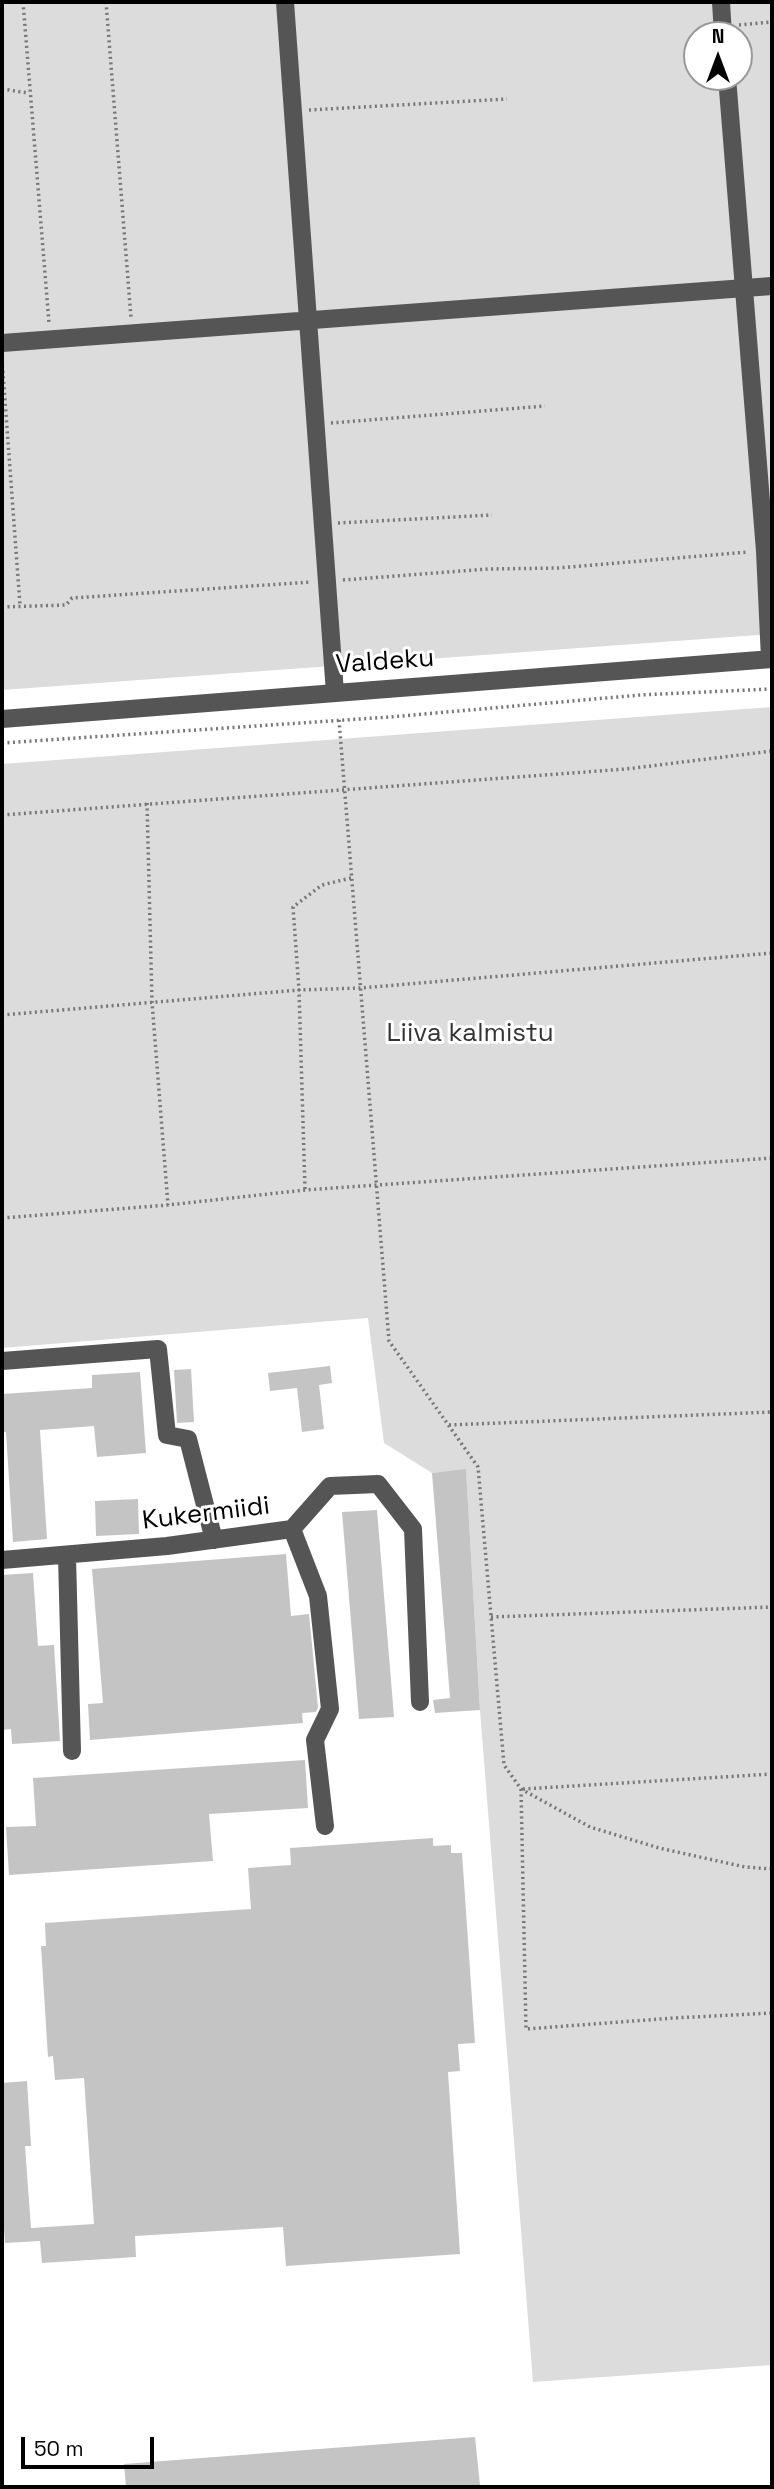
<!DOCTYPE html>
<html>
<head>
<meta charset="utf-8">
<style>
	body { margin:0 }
	#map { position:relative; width:774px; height:2489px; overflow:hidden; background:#fff; font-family:"Space Grotesk",sans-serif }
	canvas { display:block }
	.frame { position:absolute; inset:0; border:4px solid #000; pointer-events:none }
	.north { position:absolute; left:683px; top:21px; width:70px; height:70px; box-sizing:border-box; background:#fff; border:2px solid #999; border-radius:50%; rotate:0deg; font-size:19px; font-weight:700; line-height:28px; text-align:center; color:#000 }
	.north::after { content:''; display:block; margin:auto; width:24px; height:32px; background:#000; clip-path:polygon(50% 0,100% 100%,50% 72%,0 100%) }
	.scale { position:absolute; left:21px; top:2437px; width:133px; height:32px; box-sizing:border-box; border:4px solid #000; border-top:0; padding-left:9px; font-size:21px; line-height:24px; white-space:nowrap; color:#000; -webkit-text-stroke:5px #fff; paint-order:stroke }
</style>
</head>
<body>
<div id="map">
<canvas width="774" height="2489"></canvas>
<div class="frame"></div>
<div class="north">N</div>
<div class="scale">50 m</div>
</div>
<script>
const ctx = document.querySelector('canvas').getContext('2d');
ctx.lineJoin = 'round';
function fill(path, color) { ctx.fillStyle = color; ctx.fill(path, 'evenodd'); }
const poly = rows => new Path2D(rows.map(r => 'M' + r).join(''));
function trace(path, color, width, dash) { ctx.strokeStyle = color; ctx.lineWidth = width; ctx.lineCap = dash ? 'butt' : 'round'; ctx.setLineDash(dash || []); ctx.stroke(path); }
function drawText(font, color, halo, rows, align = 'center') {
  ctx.font = font + ' "Space Grotesk",sans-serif'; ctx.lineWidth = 6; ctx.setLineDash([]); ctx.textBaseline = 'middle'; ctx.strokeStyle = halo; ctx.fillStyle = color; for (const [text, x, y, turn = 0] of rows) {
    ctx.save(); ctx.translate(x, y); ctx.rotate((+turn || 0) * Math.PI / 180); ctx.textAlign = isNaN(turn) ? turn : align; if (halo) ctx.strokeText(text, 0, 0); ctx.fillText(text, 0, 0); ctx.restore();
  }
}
const green = poly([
	[2,2,772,2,772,634,2,690],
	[697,35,739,35,739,77,697,77],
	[772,707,772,2365,533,2382,480,1710,466,1470,432,1473,384,1443,368,1318,2,1348,2,764]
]);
const building = poly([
	[330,1366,332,1383,319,1385,324,1429,302,1432,297,1388,270,1391,268,1373],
	[191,1369,194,1422,177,1423,174,1370],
	[140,1372,146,1453,97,1457,94,1426,40,1430,47,1539,13,1542,6,1432,2,1432,2,1394,92,1388,92,1375],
	[466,1469,480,1710,435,1713,433,1700,450,1698,432,1473],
	[138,1499,139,1534,96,1536,95,1501],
	[377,1510,394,1717,359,1719,342,1512],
	[286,1554,291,1616,309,1614,318,1707,316,1712,302,1713,303,1723,90,1740,88,1704,103,1703,92,1569],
	[33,1573,38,1646,54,1645,60,1741,12,1744,11,1729,2,1730,2,1575],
	[305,1760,308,1808,209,1814,213,1861,9,1875,6,1827,36,1826,33,1778],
	[433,1838,433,1846,451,1845,451,1853,462,1853,475,2043,458,2044,460,2071,448,2072,460,2254,286,2266,283,2227,135,2236,136,2257,42,2263,40,2241,5,2243,2,2200,2,2083,27,2081,31,2146,25,2146,31,2228,94,2224,84,2078,55,2080,53,2056,48,2057,41,1946,46,1946,45,1923,251,1909,248,1868,291,1865,290,1848],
	[475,2437,480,2485,449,2487,126,2487,124,2464]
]);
const path = poly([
	[23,2,49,323],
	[106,2,131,318],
	[739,25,772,22],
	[2,89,29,93],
	[309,110,507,99],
	[2,360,20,605],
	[331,423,545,406],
	[338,523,492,515],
	[343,580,488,569,558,568,748,552],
	[2,607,66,605,72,598,311,582],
	[339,720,389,1341,478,1467,504,1765,521,1789,590,1827,659,1848,745,1867,772,1869],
	[2,743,390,717,640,695,772,689],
	[147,803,152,1002,168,1205],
	[2,815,626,769,772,751],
	[2,1015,299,990,361,988,772,953],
	[305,1189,299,990,293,907,322,885,351,878],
	[2,1218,168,1205,305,1190,772,1158],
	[449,1425,772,1412],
	[491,1617,772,1607],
	[521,1789,526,2029,674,2018,772,2013],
	[523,1789,772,1774]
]);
const minor = poly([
	[285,2,335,693],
	[721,2,723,35],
	[727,77,765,551,770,659],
	[2,343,772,286],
	[2,719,772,659],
	[2,1361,158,1349,167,1435,188,1439,214,1540],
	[292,1529,318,1596,330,1709,315,1740,325,1826],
	[67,1556,72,1751],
	[2,1560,167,1546,292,1529,330,1486,378,1484,413,1529,420,1702]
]);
const streetNames = [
	["Valdeku",385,662,-4],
	["Kukermiidi",206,1514,-7]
];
const parkNames = [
	["Liiva kalmistu",470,1034]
];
fill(green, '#dcdcdc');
fill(building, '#c4c4c4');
trace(path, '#777', 3.5, [2, 3.5]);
trace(minor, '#555', 18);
drawText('26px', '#000', '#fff', streetNames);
drawText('26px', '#333', '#fff', parkNames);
</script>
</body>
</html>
